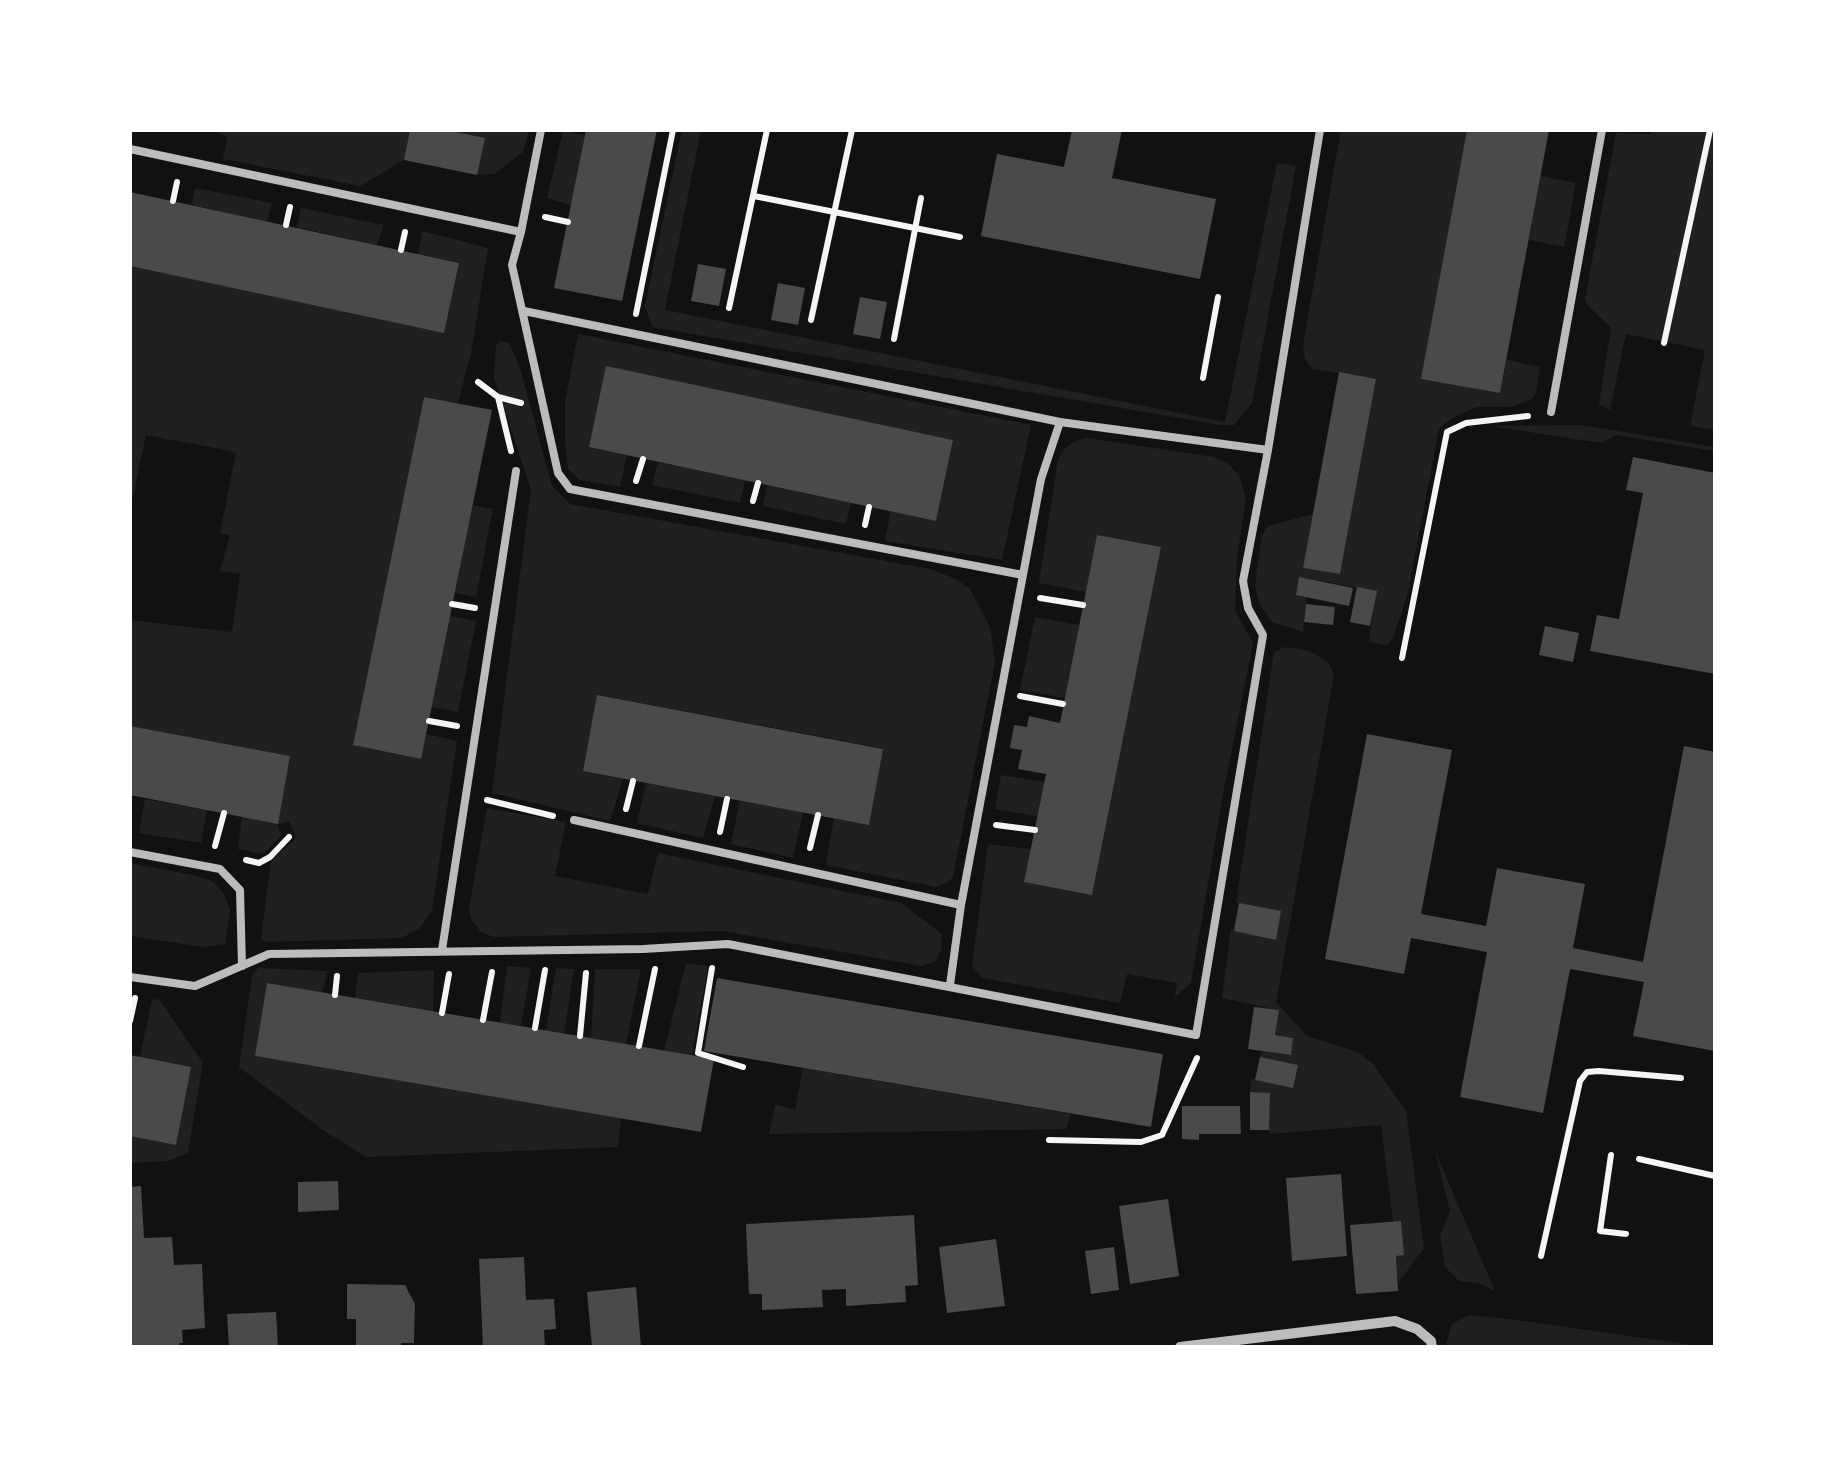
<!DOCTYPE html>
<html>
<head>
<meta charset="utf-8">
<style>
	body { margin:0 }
	#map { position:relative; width:1845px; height:1477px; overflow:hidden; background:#111; font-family:Manrope,sans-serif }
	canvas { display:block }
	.frame { position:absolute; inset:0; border:132px solid #fff; pointer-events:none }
</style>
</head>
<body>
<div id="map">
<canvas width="1845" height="1477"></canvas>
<div class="frame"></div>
</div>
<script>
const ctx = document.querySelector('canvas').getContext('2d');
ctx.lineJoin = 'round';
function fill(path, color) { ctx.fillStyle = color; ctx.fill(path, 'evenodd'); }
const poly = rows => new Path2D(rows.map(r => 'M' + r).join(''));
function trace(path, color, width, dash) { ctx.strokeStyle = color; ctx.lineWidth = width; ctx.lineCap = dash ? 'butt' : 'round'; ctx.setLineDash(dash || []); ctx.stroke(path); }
const green = poly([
	[209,130,410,130,404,160,360,186,223,159,227,136],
	[446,130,529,130,523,152,494,174,477,175,484,138],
	[682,130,701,130,665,310,1225,422,1277,163,1296,166,1252,403,1234,425,1220,425,652,327,645,306],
	[1341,130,1467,130,1422,378,1500,393,1507,360,1540,367,1536,392,1532,399,1511,407,1476,407,1454,417,1439,428,1408,593,1393,638,1387,645,1369,642,1376,591,1300,577,1296,595,1306,597,1303,632,1272,622,1260,605,1255,585,1262,535,1268,526,1313,514,1303,568,1340,574,1376,379,1312,369,1305,359,1303,345],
	[1651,130,1715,130,1715,430,1690,426,1705,350,1626,334,1610,410,1599,404,1611,327,1588,306,1585,299,1616,133,1650,134],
	[563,131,585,135,571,205,547,198],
	[1540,176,1576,183,1564,247,1529,240],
	[195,188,272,203,267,222,192,205],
	[301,208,384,225,377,245,297,227],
	[422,231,488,248,471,353,458,403,424,397,353,745,420,759,426,734,457,741,432,910,419,929,401,938,266,942,261,938,271,861,296,838,289,821,278,824,281,836,263,854,238,849,242,817,278,823,290,756,130,726,130,620,232,632,240,574,220,571,230,535,220,533,236,452,146,435,133,497,130,497,130,266,444,332,459,263,418,254],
	[578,334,1031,425,1002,560,885,541,891,511,936,521,953,440,607,367,589,447,627,455,620,487,580,480,568,469,565,442,565,402],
	[501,341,509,343,520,368,552,486,570,504,930,569,956,579,970,589,990,627,995,662,953,877,948,882,937,887,826,865,834,818,869,824,882,748,598,695,583,771,623,779,610,821,492,793,531,490,494,378,496,345],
	[1581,425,1715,447,1715,451,1616,435,1601,443,1490,426],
	[1088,438,1214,457,1227,463,1239,475,1246,498,1237,558,1235,611,1253,643,1224,789,1191,983,1175,997,1177,983,1127,974,1120,1003,982,978,972,966,988,844,1031,849,1092,894,1161,548,1097,535,1086,592,1039,583,1058,460,1064,449,1077,440],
	[658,462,745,480,740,503,652,485],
	[767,485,851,503,846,524,763,506],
	[472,505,493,509,476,597,455,593],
	[450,616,476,621,458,712,431,707],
	[1035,617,1079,625,1065,698,1020,690],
	[1285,647,1310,651,1329,663,1334,675,1276,1002,1307,1036,1358,1052,1373,1064,1406,1111,1424,1248,1398,1283,1396,1256,1404,1254,1393,1222,1381,1125,1269,1134,1270,1093,1250,1092,1251,1080,1297,1065,1260,1057,1262,1051,1290,1055,1293,1038,1275,1035,1278,1010,1222,998,1231,929,1275,940,1281,911,1236,903,1274,652],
	[1001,775,1045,782,1037,816,995,809],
	[646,783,715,796,703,838,637,823],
	[145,799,207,810,201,843,139,833],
	[740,801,803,812,793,858,731,844],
	[487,808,566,822,555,876,648,894,658,853,901,903,942,934,941,950,935,962,922,966,722,931,494,937,481,932,471,919,469,908],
	[130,863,198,876,213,882,224,894,230,910,225,944,203,947,130,936],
	[686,963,708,966,692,1055,664,1051],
	[507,966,531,968,521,1026,500,1023],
	[258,968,328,971,322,993,267,983,255,1056,621,1118,618,1147,366,1157,323,1130,239,1067,252,976],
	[556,968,574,969,564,1034,546,1030],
	[595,969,641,969,626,1044,591,1038],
	[434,970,433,1011,355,998,358,973],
	[159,999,203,1063,188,1153,168,1161,130,1163,130,1136,176,1145,140,1057,152,1000],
	[803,1068,1071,1114,1066,1129,769,1134,775,1105,795,1109],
	[1435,1151,1495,1291,1478,1283,1459,1281,1445,1267,1440,1236,1450,1211],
	[1469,1315,1517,1320,1707,1347,1445,1347,1452,1324]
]);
const building = poly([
	[410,130,446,130,485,138,477,175,404,160],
	[586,130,657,130,622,301,554,288],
	[1072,130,1122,130,1112,178,1216,199,1200,279,981,236,997,154,1064,167],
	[1467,130,1549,130,1500,393,1421,379],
	[130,192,459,263,444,333,130,266],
	[698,264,726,269,719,306,691,301],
	[778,283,805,288,798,325,771,320],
	[860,297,887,302,880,339,853,334],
	[606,366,953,440,936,521,589,447],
	[1339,372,1376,379,1340,574,1303,568],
	[424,397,492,410,421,759,353,745],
	[1633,457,1715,473,1715,674,1590,651,1597,615,1619,619,1643,493,1626,490],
	[1097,535,1161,547,1092,895,1024,882,1046,774,1018,769,1022,750,1010,748,1014,725,1027,727,1029,716,1060,723],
	[1299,577,1353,588,1349,606,1296,595],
	[1357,587,1377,591,1370,626,1350,622],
	[1306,604,1335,607,1333,625,1304,622],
	[1545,626,1579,633,1573,662,1539,655],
	[597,695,883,749,869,825,583,771],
	[130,726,290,756,278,824,130,795],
	[1367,734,1452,750,1421,914,1486,926,1497,868,1585,884,1573,948,1643,962,1684,746,1715,752,1715,1051,1633,1036,1644,982,1570,969,1543,1113,1460,1097,1487,952,1411,938,1404,974,1325,959],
	[1239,903,1281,911,1276,940,1234,931],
	[717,978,1163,1054,1151,1127,704,1051],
	[267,983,714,1059,701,1132,255,1056],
	[1254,1007,1279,1010,1275,1035,1293,1038,1291,1055,1248,1049],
	[130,1055,191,1067,176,1145,130,1136],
	[1260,1057,1298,1065,1293,1088,1255,1080],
	[1250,1092,1270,1093,1269,1130,1250,1130],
	[1182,1106,1240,1106,1241,1134,1199,1134,1199,1140,1182,1139],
	[1341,1174,1347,1256,1292,1261,1286,1178],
	[338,1181,339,1210,298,1212,298,1182],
	[141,1186,144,1238,172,1237,174,1265,202,1264,205,1328,182,1330,183,1343,179,1343,180,1347,130,1347,130,1187],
	[1168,1199,1179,1276,1130,1284,1119,1206],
	[914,1215,918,1285,905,1286,906,1302,846,1306,846,1289,822,1290,823,1307,762,1310,762,1294,749,1294,746,1224],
	[1401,1221,1404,1255,1396,1256,1398,1291,1356,1294,1350,1225],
	[996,1239,1005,1306,947,1313,939,1247],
	[1114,1247,1119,1290,1091,1294,1085,1251],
	[524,1257,526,1300,554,1299,556,1329,544,1330,545,1347,483,1347,479,1259],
	[347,1284,405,1285,415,1304,414,1343,401,1343,401,1347,356,1347,356,1319,347,1319],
	[636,1287,641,1347,592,1347,587,1292],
	[276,1312,278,1347,229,1347,227,1314]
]);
const path = poly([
	[754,196,960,237],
	[173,201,177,182],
	[545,217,568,222],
	[286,225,290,207],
	[401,250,405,232],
	[729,308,767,130],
	[636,314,673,130],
	[811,320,852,130],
	[894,339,921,198],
	[1664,343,1710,130],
	[1203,378,1218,297],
	[478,382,498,397,511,451],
	[498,397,521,403],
	[636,481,643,459],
	[753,501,758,483],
	[865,525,869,507],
	[1040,598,1083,605],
	[452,604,475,608],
	[1402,658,1447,432,1466,423,1528,416],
	[1020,696,1063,704],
	[429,721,457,726],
	[487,800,553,816],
	[626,809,633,781],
	[996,825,1035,830],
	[720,832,727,799],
	[215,846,224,813],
	[810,848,818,815],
	[246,860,259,863,270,857,289,837],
	[712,968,698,1053,743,1067],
	[335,995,337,976],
	[442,1013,449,974],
	[483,1020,492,972],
	[130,1021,135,998],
	[535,1028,545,970],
	[580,1036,586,973],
	[639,1046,655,969],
	[1049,1140,1141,1142,1162,1135,1197,1058],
	[1611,1155,1600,1231,1626,1234],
	[1639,1159,1715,1176],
	[1541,1256,1580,1081,1587,1072,1599,1071,1681,1078]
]);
const service = poly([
	[130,149,521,232,541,130],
	[521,232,512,265,558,473,570,489,1023,575],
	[524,311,1060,422],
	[1551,412,1602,130],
	[574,820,961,905,1041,479,1060,422,1268,450],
	[130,852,220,869,240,890,242,966],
	[442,950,516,471],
	[130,977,195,986,269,954,643,949,728,944,1196,1035,1263,635,1248,608,1243,581,1268,450,1320,130],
	[950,985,961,905]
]);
const minor = poly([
	[1180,1347,1395,1321,1417,1329,1431,1341,1432,1347]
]);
fill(green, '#202020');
fill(building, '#4a4a4a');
trace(path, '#f5f5f5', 6);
trace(service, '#bcbcbc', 8);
trace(minor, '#bcbcbc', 10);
</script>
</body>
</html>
